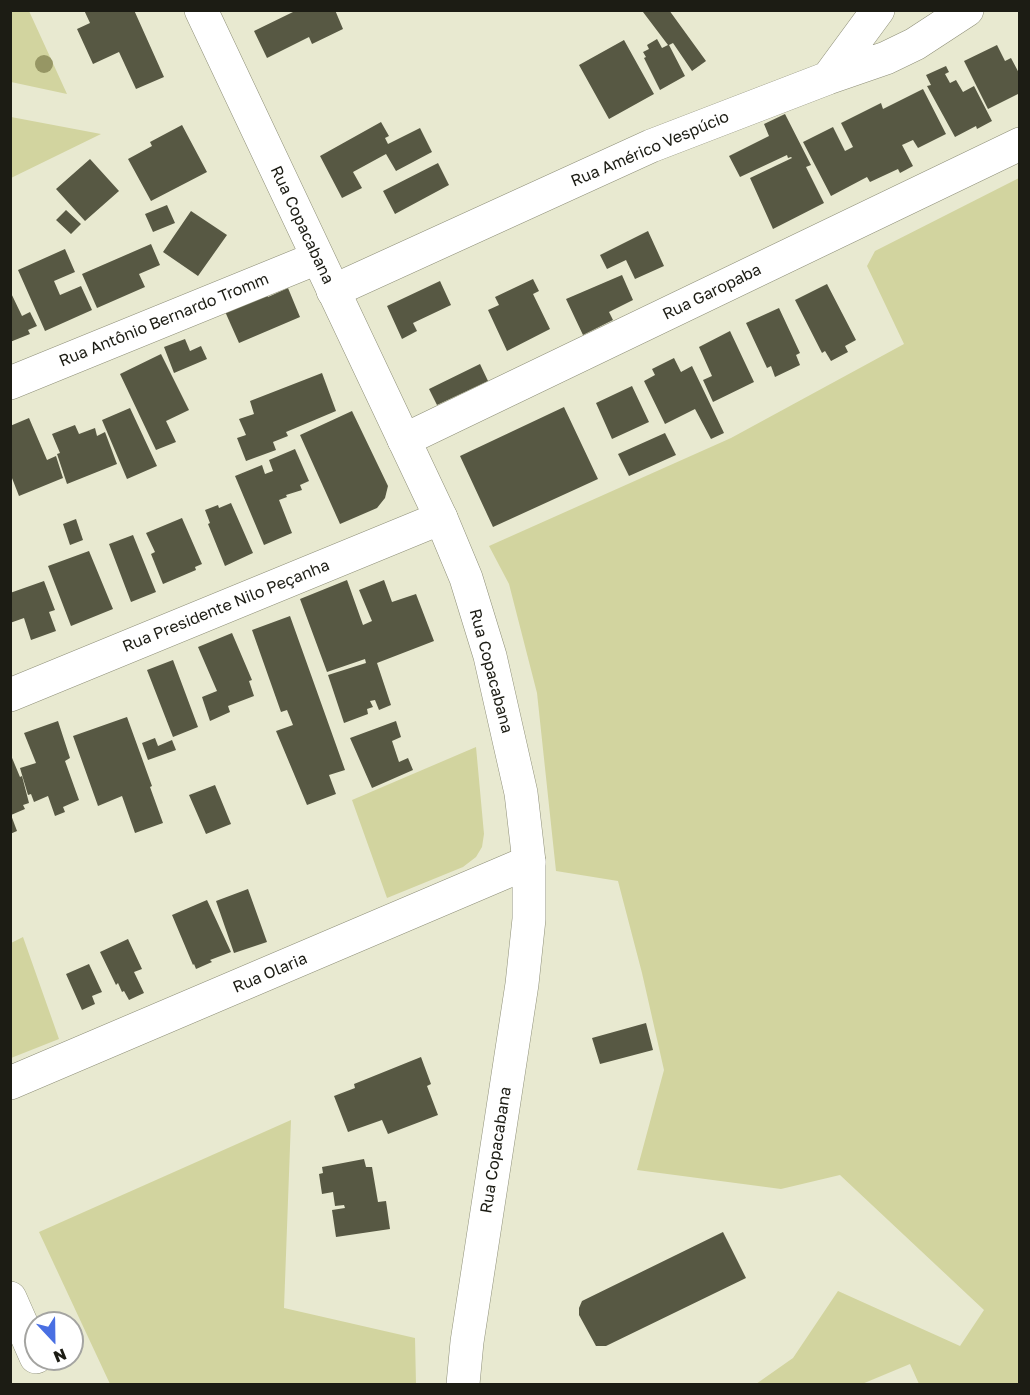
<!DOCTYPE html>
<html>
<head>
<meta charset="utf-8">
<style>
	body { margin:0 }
	#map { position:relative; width:1030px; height:1395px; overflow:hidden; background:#e8e9d0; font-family:"Golos Text",sans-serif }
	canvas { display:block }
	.frame { position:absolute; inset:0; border:12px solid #1c1c14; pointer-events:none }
	.north { position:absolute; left:24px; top:1311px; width:60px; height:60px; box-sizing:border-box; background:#fff; border:2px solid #a4a4a1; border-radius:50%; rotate:158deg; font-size:16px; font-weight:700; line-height:24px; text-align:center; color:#1c1c14 }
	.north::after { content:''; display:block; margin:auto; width:21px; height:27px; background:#496fe2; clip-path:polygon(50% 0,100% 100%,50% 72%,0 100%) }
</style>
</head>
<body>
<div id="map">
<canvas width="1030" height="1395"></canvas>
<div class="frame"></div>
<div class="north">N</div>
</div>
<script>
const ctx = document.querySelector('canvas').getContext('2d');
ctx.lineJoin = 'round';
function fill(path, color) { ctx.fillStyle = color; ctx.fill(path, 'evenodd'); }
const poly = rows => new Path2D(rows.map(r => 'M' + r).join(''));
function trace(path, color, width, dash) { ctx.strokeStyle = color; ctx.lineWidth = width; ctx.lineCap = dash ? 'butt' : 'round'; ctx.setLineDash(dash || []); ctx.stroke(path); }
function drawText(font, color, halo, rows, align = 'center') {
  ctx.font = font + ' "Golos Text",sans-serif'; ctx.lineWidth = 6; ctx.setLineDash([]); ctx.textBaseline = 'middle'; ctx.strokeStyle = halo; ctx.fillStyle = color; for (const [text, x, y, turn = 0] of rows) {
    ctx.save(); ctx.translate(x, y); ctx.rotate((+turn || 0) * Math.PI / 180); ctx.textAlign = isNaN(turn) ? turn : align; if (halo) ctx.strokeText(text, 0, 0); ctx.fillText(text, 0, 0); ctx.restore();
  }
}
const green = poly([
	[11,10,29,11,67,94,11,82],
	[11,117,101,134,11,178],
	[1019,178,1019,1384,919,1384,910,1364,862,1384,756,1384,793,1358,838,1291,960,1346,984,1310,840,1175,781,1189,637,1170,664,1070,642,973,618,881,556,871,537,693,509,584,489,546,731,438,904,344,867,266,875,251],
	[476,747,484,834,482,847,476,857,463,867,387,898,352,800],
	[23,937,59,1039,11,1058,11,943],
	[291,1120,284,1308,415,1338,416,1384,110,1384,39,1232]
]);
const building = poly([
	[84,10,134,10,164,77,136,89,119,52,93,64,77,29,90,23],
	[292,10,335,10,343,29,312,44,309,37,267,58,254,31,293,12],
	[644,10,669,10,706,61,692,71,673,43,669,45,685,76,660,90,644,58,646,57,643,52,649,49,647,45,657,39,662,48,668,45,643,12],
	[624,40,654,94,609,119,579,65],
	[997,45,1005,61,1011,58,1020,75,1020,93,988,109,964,61],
	[946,66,949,72,945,74,950,83,956,80,963,92,974,86,992,121,977,129,976,126,955,137,927,86,931,85,926,75],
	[923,89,946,134,918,148,913,140,902,145,913,166,900,173,898,169,870,182,867,177,831,196,803,142,833,127,845,151,853,147,841,123,881,103,883,109],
	[785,114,811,165,806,167,824,203,773,229,750,178,792,158,791,157,788,158,787,155,740,177,729,156,769,136,764,124],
	[381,122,389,136,385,138,388,144,420,128,432,152,396,171,386,154,353,172,362,188,342,198,320,156],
	[182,125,207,172,151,201,128,159,152,146,150,142],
	[90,159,119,191,85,221,56,189],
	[438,163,449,185,395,214,383,191],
	[167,205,175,223,153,232,145,214],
	[66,210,81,224,71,234,56,220],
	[191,211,227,235,198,276,163,252],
	[648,231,664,266,635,279,626,260,607,269,600,255],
	[151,244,160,265,139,274,145,287,97,308,82,274],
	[65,249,75,272,54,281,60,295,81,286,92,310,45,331,18,270],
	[622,275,633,300,609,312,613,320,583,335,566,299],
	[533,279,539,291,533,294,550,329,507,351,488,310,499,305,495,297],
	[440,281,451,305,413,323,417,331,402,339,387,306],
	[827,284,856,340,845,346,848,352,831,361,825,351,822,353,795,300],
	[288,288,300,317,239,343,223,307,264,289,268,297],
	[10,291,22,316,30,312,37,326,28,330,30,334,10,342],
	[779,308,800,353,796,355,800,365,775,377,771,366,767,368,746,323],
	[730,331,754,382,713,402,703,380,712,376,699,347],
	[185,339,190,351,201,346,207,359,174,373,164,347],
	[161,354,189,410,166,421,176,442,156,450,120,374],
	[674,358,681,372,692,366,724,433,711,439,695,409,665,424,644,381,655,375,652,369],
	[480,364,488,381,437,405,429,389],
	[322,373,336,411,286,432,288,436,273,442,276,450,246,461,237,438,246,435,239,419,254,414,250,401],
	[632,386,649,422,612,439,596,403],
	[564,407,598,479,493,527,460,456],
	[130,408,157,466,127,479,102,420],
	[352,411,388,486,385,498,377,508,340,524,300,435],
	[29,418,47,460,56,456,63,478,19,496,10,473,10,426],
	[75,425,79,434,95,428,97,436,105,432,117,464,67,484,57,454,60,453,52,434],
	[665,433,676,455,629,476,618,454],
	[295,449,309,481,300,485,302,490,286,495,287,497,279,500,292,533,264,545,235,476,262,465,265,474,273,471,269,460],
	[231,503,253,553,225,566,208,524,210,523,205,510,218,505,219,508],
	[182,518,202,564,195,567,196,570,163,584,151,554,155,552,146,533],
	[76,519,83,540,70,545,63,524],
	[133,535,156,592,131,602,109,544],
	[89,551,113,609,71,626,48,566],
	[347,580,363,625,372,621,359,590,384,580,392,602,416,594,434,641,377,663,391,705,379,710,375,700,370,701,373,707,367,709,368,714,344,723,328,675,366,663,365,659,327,672,300,599],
	[44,581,55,610,49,612,56,631,31,640,24,618,10,623,10,593],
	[290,616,345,770,329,775,336,794,307,805,276,731,293,725,287,710,281,712,252,630],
	[232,633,252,680,249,681,254,696,228,706,230,712,210,721,202,697,217,691,198,647],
	[173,660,198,727,173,737,147,670],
	[127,717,152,786,150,787,163,823,135,833,122,796,98,806,73,736],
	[58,721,70,758,65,761,79,800,63,807,65,812,55,816,48,796,34,802,31,794,28,795,20,768,36,763,24,733],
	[396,721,401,737,392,741,399,762,408,758,413,770,372,788,350,738],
	[155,738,158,746,172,740,176,750,148,760,142,743],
	[10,753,20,777,22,776,29,803,23,805,25,809,11,815,17,831,10,834],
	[215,785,231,824,206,834,189,795],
	[248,889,267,942,234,953,216,901],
	[207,900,231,952,210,960,212,962,196,969,194,964,193,965,172,915],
	[128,939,142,969,134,972,144,993,129,1000,124,991,122,992,118,983,116,985,100,952],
	[89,964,102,992,92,996,95,1004,82,1010,66,974],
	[646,1023,653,1050,600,1064,592,1038],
	[421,1057,431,1084,427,1086,438,1115,388,1134,382,1120,348,1132,334,1096,355,1088,354,1084],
	[364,1159,366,1167,372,1167,378,1202,386,1201,390,1229,336,1237,332,1210,345,1208,344,1205,335,1206,333,1192,322,1194,319,1174,323,1173,322,1167],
	[723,1232,746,1278,606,1346,596,1346,579,1315,579,1308,582,1301]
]);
const minor = poly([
	[828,78,878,10],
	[333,291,651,146,828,78,886,58,915,44,967,10],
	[10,383,317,258],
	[404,440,1020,144],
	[10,695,441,518],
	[10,1083,529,862],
	[10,1298,36,1357]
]);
const major = poly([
	[201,10,441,518,466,578,490,656,521,793,529,862,529,919,522,984,467,1342,463,1384]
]);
const trees = [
	[44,64]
];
const streetNames = [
	["Rua Américo Vespúcio",650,149,-23],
	["Rua Copacabana",302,225,65],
	["Rua Garopaba",712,292,-26],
	["Rua Antônio Bernardo Tromm",164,320,-22],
	["Rua Presidente Nilo Peçanha",226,606,-22],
	["Rua Copacabana",491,671,75],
	["Rua Olaria",270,973,-23],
	["Rua Copacabana",496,1150,-81]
];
fill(green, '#d2d49f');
fill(building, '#575843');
trace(minor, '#8d8e77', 34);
trace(major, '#8d8e77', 34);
trace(minor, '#fff', 33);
trace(major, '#fff', 33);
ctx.fillStyle = '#969664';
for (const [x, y] of trees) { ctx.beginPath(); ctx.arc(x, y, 9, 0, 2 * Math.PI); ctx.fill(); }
drawText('16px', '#1c1c14', '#fff', streetNames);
</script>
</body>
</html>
